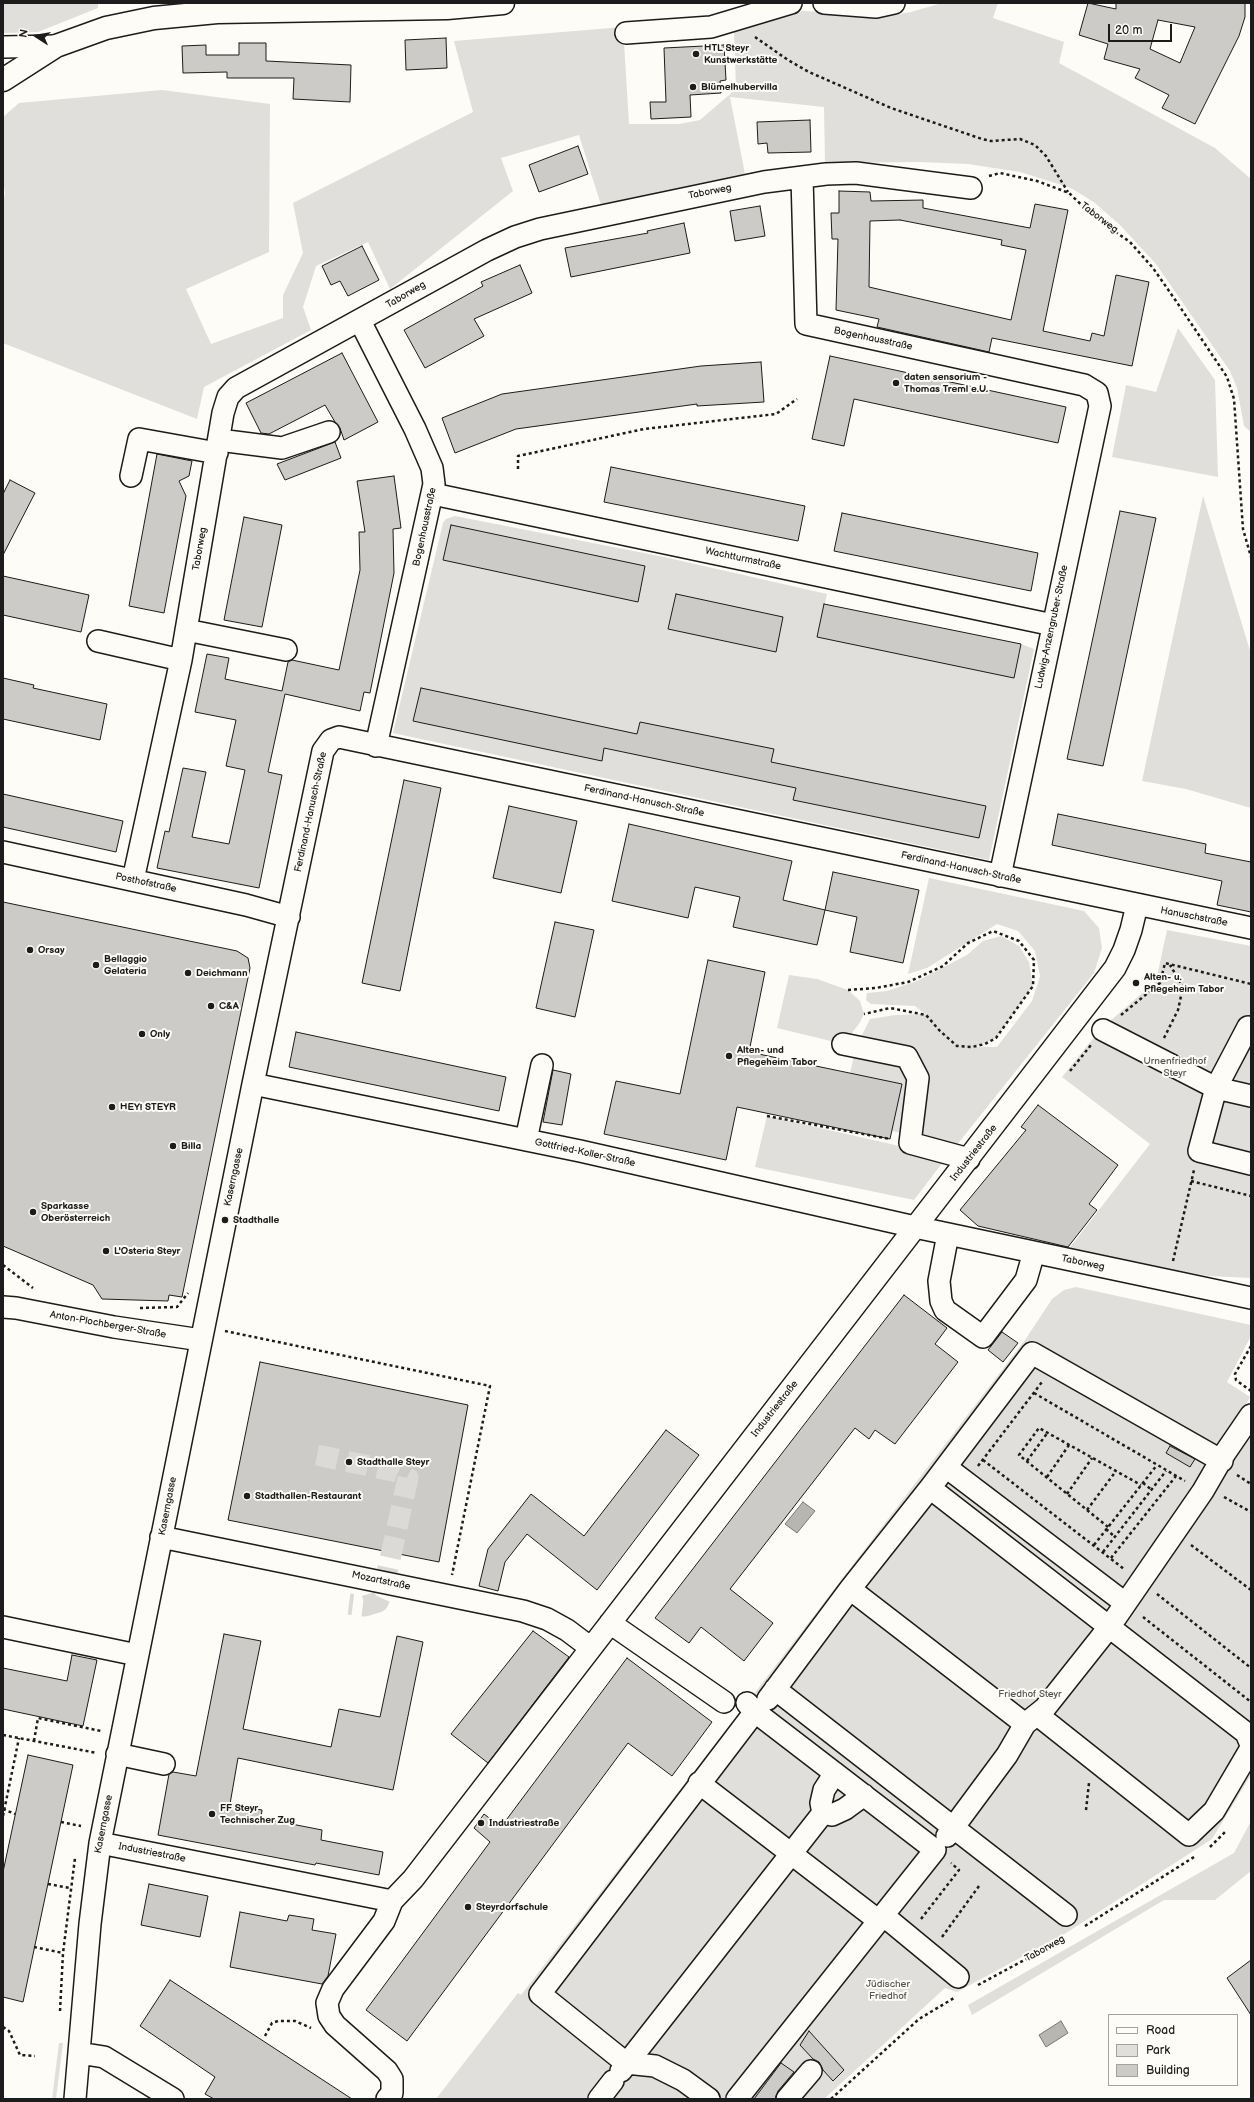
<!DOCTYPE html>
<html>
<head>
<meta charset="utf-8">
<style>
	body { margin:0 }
	#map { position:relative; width:1254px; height:2102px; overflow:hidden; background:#fdfcf7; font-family:"Balsamiq Sans",sans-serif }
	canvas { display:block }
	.frame { position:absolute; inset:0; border:4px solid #1c1c1c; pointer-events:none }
	.legend { position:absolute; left:1108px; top:2014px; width:130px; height:72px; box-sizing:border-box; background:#fdfcf7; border:1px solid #a3a29f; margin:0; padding:5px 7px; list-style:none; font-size:12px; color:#1c1c1c }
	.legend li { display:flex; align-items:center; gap:8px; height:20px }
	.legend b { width:20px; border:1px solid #a3a29f }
	.north { position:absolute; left:16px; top:16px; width:40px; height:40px; -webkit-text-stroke:3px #fdfcf7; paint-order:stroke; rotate:282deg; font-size:11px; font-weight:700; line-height:16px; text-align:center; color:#1c1c1c }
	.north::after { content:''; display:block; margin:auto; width:14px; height:18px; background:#1c1c1c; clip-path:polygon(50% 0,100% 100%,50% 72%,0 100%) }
	.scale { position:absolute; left:1108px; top:24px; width:64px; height:18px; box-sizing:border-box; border:2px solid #1c1c1c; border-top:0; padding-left:5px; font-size:12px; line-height:14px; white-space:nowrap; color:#1c1c1c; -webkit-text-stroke:3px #fdfcf7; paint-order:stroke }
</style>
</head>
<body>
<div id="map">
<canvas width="1254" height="2102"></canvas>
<div class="frame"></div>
<ul class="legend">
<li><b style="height:5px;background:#fdfcf7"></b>Road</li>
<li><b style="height:11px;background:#e0dfdb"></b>Park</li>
<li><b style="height:11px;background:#cccbc8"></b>Building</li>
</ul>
<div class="north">N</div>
<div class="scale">20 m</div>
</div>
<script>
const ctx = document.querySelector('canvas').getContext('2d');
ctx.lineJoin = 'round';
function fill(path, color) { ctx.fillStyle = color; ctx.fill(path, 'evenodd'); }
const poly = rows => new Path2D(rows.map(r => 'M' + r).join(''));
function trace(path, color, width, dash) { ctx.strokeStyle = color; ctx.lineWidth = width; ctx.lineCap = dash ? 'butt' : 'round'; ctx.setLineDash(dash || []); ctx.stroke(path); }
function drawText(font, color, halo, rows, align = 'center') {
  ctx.font = font + ' "Balsamiq Sans",sans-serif'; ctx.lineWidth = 4; ctx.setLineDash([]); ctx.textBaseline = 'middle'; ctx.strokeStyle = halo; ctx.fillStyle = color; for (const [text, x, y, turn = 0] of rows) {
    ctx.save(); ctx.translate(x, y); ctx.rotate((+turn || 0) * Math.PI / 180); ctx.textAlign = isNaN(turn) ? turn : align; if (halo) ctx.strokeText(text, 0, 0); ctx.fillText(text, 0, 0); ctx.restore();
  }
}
const green = poly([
	[3,3,98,3,98,8,38,32,3,33],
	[942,3,998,3,993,18,1064,42,1059,63,1215,148,1251,179,1251,432,1244,426,1237,388,1230,371,1156,264,1120,225,1095,203,1071,188,1020,172,968,164,920,162,825,163,824,107,730,97,745,174,601,205,579,135,501,158,513,191,390,289,368,242,316,266,303,307,311,330,204,387,197,419,3,343,3,203,5,193,3,181,3,117,19,103,162,90,270,104,269,252,186,289,211,344,283,318,283,295,303,253,293,203,473,112,454,41,623,27,629,124,679,124,700,120,736,89,734,30,769,17,804,11,869,15,893,15,911,12],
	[1178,328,1215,380,1218,477,1112,457,1126,385,1156,392],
	[1203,496,1251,654,1251,808,1186,789,1142,781],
	[455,516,664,557,827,594,817,637,1014,677,1021,644,1034,649,989,860,393,733,443,523,446,519],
	[929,878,1084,911,1099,928,1102,948,1094,973,956,1146,892,1131,850,1073,856,1047,870,1019,895,1015,925,1014,915,1006,871,1004,866,1000,867,993,887,991,917,981,967,955,983,941,1001,936,1019,946,1029,962,1033,986,996,1038,975,1047,997,1047,1032,1001,1040,976,1035,951,1018,931,997,924,927,968,908,974],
	[1167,930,1251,946,1251,1278,1209,1276,1141,1265,1068,1250,1150,1144,1062,1077,1100,1030,1156,981],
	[789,975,817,979,848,990,860,1001,864,1014,859,1024,843,1044,777,1028],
	[767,1116,908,1148,946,1158,914,1200,755,1167],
	[1076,1287,1251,1325,1251,1336,1227,1382,1250,1397,1223,1447,1251,1430,1251,1775,1212,1839,1066,1933,957,1992,945,1988,824,2099,436,2099,518,1993,521,1995,747,1703,1025,1340,1052,1299,1064,1290],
	[1251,1821,1251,1871,1215,1900,1164,1900,972,2015,968,2005,1234,1853],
	[59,2043,63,2043,56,2099,52,2099]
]);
const water = poly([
	[803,1502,815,1511,797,1533,785,1524,803,1502],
	[1061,2021,1068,2033,1046,2047,1039,2035,1061,2021]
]);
const building = poly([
	[1088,3,1116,9,1116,3,1245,3,1245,17,1239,36,1195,124,1162,108,1169,95,1135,78,1140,69,1104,59,1108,44,1079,35,1088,3],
	[1158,20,1195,27,1180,63,1150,49,1158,20],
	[446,38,447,68,406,70,405,40,446,38],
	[239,43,266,43,266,61,351,65,350,102,293,99,294,78,227,78,227,72,183,73,182,46,206,45,206,55,239,55,239,43],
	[724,45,726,80,720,81,721,93,690,95,691,117,651,119,650,102,666,102,664,48,724,45],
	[810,120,811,152,768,153,767,143,758,144,757,122,810,120],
	[578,146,588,174,539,192,529,165,578,146],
	[839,191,870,192,871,201,923,200,923,208,1030,228,1035,204,1068,210,1043,331,1090,341,1092,333,1104,336,1116,275,1149,282,1132,366,992,338,989,352,877,327,879,319,836,310,838,239,832,239,831,213,839,213,839,191],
	[900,220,1002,240,1001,245,1026,250,1011,320,869,287,870,221,900,220],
	[760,206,765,236,735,241,730,211,760,206],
	[684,223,690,253,571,277,565,248,648,233,647,231,684,223],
	[362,246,379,280,348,296,340,281,331,285,322,266,362,246],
	[520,265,532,293,474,319,484,336,425,368,404,330,483,286,481,282,520,265],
	[342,353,378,422,344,440,340,428,335,422,325,405,269,434,261,433,246,403,342,353],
	[830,356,1066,407,1058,443,854,399,844,446,812,439,830,356],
	[761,362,764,402,697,406,697,404,516,429,455,453,442,418,502,394,701,366,761,362],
	[335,442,341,458,285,480,277,464,335,442],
	[157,454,192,461,189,476,179,481,186,496,164,613,129,606,157,454],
	[611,467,805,506,798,541,604,502,611,467],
	[394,476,401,528,393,529,394,573,370,693,364,692,360,711,285,694,268,772,282,775,259,888,157,868,165,831,169,832,183,768,206,772,192,837,229,844,245,770,226,766,236,720,195,712,207,654,229,658,225,679,282,691,288,662,292,660,339,670,360,570,359,532,365,532,357,481,394,476],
	[10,480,35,493,3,555,3,494,10,480],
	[1120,511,1156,518,1103,766,1067,759,1120,511],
	[842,513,1038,553,1031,591,834,551,842,513],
	[244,517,282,525,262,627,224,620,244,517],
	[451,525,645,566,638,602,443,560,451,525],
	[3,576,89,595,81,632,3,615,3,576],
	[676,594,783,617,776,652,668,629,676,594],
	[824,604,1021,644,1014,678,817,637,824,604],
	[3,678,34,685,33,688,107,704,100,740,3,719,3,678],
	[421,688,637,734,640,722,774,749,771,762,986,806,979,838,793,800,796,788,604,748,602,761,413,721,421,688],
	[404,780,441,788,400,991,362,983,404,780],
	[3,794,123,821,116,852,3,827,3,794],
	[509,806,577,821,561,893,493,878,509,806],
	[1058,814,1206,844,1205,853,1251,862,1251,912,1217,905,1222,881,1052,845,1058,814],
	[629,824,792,861,783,900,825,910,817,945,733,927,740,897,695,887,688,918,612,901,629,824],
	[833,872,919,890,903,963,850,952,857,917,825,910,833,872],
	[3,902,237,951,248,958,250,968,182,1297,169,1295,168,1301,102,1299,93,1285,3,1246,3,902],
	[555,922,594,930,575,1017,536,1008,555,922],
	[708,960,765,972,749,1052,902,1084,890,1139,737,1107,726,1160,604,1134,616,1081,680,1094,708,960],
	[296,1032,506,1077,499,1111,289,1067,296,1032],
	[553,1070,571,1074,562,1125,543,1122,553,1070],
	[1038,1105,1118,1165,1089,1204,1097,1210,1068,1247,978,1226,960,1210,1026,1130,1021,1127,1038,1105],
	[904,1295,947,1328,935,1344,958,1362,895,1444,875,1430,869,1439,855,1428,730,1589,773,1623,744,1661,701,1627,689,1643,655,1618,904,1295],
	[1002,1332,1018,1343,1003,1362,988,1350,1002,1332],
	[260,1362,468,1405,439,1562,228,1520,260,1362],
	[666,1430,699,1455,597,1590,527,1534,505,1562,498,1591,479,1586,488,1549,531,1494,584,1536,666,1430],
	[1170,1446,1195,1459,1190,1467,1166,1453,1170,1446],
	[533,1631,569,1657,488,1763,451,1734,533,1631],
	[224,1634,261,1641,243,1729,331,1747,339,1709,380,1717,397,1636,423,1642,393,1790,238,1758,230,1804,262,1810,261,1818,322,1830,321,1840,383,1852,379,1875,316,1863,315,1865,158,1835,169,1774,173,1772,196,1776,224,1634],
	[72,1655,97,1660,83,1726,3,1709,3,1668,67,1681,72,1655],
	[627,1658,712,1722,672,1776,628,1743,407,2041,366,2010,490,1842,474,1828,484,1814,501,1827,627,1658],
	[28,1755,73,1765,23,2002,3,1997,3,1872,28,1755],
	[149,1884,208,1896,200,1937,141,1925,149,1884],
	[240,1912,287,1921,289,1915,314,1919,312,1930,336,1934,328,1976,322,1984,230,1967,240,1912],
	[1251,1960,1251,2015,1227,1978,1251,1960],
	[170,1980,352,2099,214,2099,205,2094,215,2077,140,2026,170,1980],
	[809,2031,844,2070,833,2081,823,2070,819,2062,813,2059,800,2045,809,2031],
	[781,2063,794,2072,778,2091,775,2099,754,2099,781,2063]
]);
const minorTunnel = poly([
	[317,1455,397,1472,408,1478,383,1591,378,1602,365,1606,349,1604]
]);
const path = poly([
	[755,37,788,60,809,72,891,108,982,139,991,141,1020,139,1035,145,1046,156,1068,192],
	[989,176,1000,173,1037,181,1069,193,1093,216,1130,242,1153,268,1176,301,1227,377,1234,399,1243,529,1251,557],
	[518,469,518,456,644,429,776,414,797,399],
	[848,990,876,988,908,982,943,966,968,943,993,931,1019,941,1034,960,1033,986,996,1038,985,1044,972,1047,957,1046,940,1031,926,1015,890,1008,864,1014],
	[1121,1015,1160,983,1165,963,1251,984],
	[1164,1038,1178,1010,1183,987,1170,965],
	[1070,1071,1091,1045],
	[767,1116,890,1139],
	[1191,1181,1251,1196],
	[1173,1261,1194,1170],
	[3,1265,33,1288],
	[140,1308,177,1307,188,1293],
	[225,1331,490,1386,452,1575],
	[1251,1346,1235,1374,1236,1380,1251,1391],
	[1034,1393,1185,1481],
	[983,1460,1124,1569],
	[1027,1461,1048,1432],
	[978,1466,1042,1382],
	[1237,1475,1251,1484],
	[1047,1477,1069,1445],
	[1143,1483,1152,1490],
	[1067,1494,1092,1458],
	[1224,1497,1251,1512],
	[1087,1510,1116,1471],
	[1108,1527,1019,1455,1039,1428,1141,1485],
	[1106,1529,1115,1537],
	[1094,1545,1157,1465],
	[1191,1545,1251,1590],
	[1103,1552,1166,1471],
	[1111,1558,1176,1476],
	[1157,1594,1251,1668],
	[1143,1617,1251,1702],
	[3,1735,97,1753],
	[34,1741,38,1718,101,1731],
	[3,1809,15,1814],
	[1086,1810,1089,1783],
	[3,1816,19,1738],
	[61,1822,81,1826],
	[1210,1847,1225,1832],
	[48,1884,70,1888],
	[921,1919,959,1870,951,1863],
	[1085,1926,1194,1857],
	[942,1937,979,1886],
	[34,1947,63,1953],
	[978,1985,1067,1937],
	[60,2011,63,1953,75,1858],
	[3,2027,9,2031,20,2055,35,2056],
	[265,2036,272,2023,278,2021,295,2021,311,2028],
	[831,2099,919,2019,954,1998]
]);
const minor = poly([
	[824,3,876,7,894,3],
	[626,33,711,27,791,3],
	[3,47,56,46],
	[802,177,806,324,1084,385,1097,393,1100,406,1000,876],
	[360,321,415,429,432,468,434,484,376,746],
	[219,440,282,448,329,432],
	[131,476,139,439,217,453],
	[433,494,1053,625],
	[186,630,286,650],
	[98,641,181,660],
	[3,852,246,905,289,917],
	[133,880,181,660,223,413,228,397,236,388,487,250,515,237,540,229,764,182,826,174,856,173,971,188],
	[1248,1027,1216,1088,1199,1151,1251,1164],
	[1103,1030,1216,1088,1251,1096],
	[843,1044,907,1057,918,1078,910,1143,969,1159],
	[253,1084,580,1151,915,1227,1251,1298],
	[526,1140,542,1065],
	[948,1234,939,1281,941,1301,945,1310,983,1337,1026,1280,1034,1252],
	[3,1307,16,1308,114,1327,201,1340],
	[946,1467,1125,1603],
	[930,1488,1032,1353,1222,1461],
	[161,1537,523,1611,547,1619,567,1630,591,1648],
	[850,1589,1025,1724],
	[610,1623,724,1702],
	[3,1627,137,1655],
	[775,1689,1066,1915],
	[768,1699,850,1589,930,1488,1246,1733,1251,1745],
	[1044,1720,1189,1835,1214,1811,1251,1748],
	[117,1754,164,1764],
	[699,1783,879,1921],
	[823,1813,832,1815,845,1809,864,1795],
	[947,1836,1007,1755,1025,1724,1045,1708,1110,1626,1203,1491,1225,1453,1251,1415],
	[100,1843,392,1901],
	[884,1916,958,1977],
	[79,2053,104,2057,173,2099],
	[621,2071,823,1813,821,1803,824,1790,835,1773],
	[75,2099,90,1924,100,1843,253,1084,323,751,331,740,339,737,1251,928],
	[387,2099,392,2093,392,2079,387,2071,335,2025,329,2016,327,2003,333,1989,384,1921,392,1901,413,1879,1115,968,1124,950,1131,930,1137,905],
	[599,2099,613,2081],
	[709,2099,683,2080,655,2066,626,2063,540,1994,757,1709],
	[737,2099,935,1850,754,1711,747,1703],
	[787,2099,811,2071]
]);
const major = poly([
	[3,80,56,46,106,28,154,18,217,12,447,8,503,3]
]);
const markers = [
	[696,54,4,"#1c1c1c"],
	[693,87,4,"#1c1c1c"],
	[896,383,4,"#1c1c1c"],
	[30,950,4,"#1c1c1c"],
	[96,965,4,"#1c1c1c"],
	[188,973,4,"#1c1c1c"],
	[1136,983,4,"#1c1c1c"],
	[211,1006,4,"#1c1c1c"],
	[142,1034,4,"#1c1c1c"],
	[729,1056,4,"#1c1c1c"],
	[112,1107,4,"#1c1c1c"],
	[173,1146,4,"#1c1c1c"],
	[33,1212,4,"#1c1c1c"],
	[225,1220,4,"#1c1c1c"],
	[106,1251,4,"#1c1c1c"],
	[349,1462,4,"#1c1c1c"],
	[247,1496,4,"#1c1c1c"],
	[212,1814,4,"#1c1c1c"],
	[481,1823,4,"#1c1c1c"],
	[468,1907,4,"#1c1c1c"]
];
const poiNames = [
	["HTL Steyr",704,48],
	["Kunstwerkstätte",704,60],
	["Blümelhubervilla",701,87],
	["daten sensorium -",904,377],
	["Thomas Treml e.U.",904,389],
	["Orsay",38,950],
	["Bellaggio",104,959],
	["Gelateria",104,971],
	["Deichmann",196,973],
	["Alten- u.",1144,977],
	["Pflegeheim Tabor",1144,989],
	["C&A",219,1006],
	["Only",150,1034],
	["Alten- und",737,1050],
	["Pflegeheim Tabor",737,1062],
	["HEY! STEYR",120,1107],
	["Billa",181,1146],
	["Sparkasse",41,1206],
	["Oberösterreich",41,1218],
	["Stadthalle",233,1220],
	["L'Osteria Steyr",114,1251],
	["Stadthalle Steyr",357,1462],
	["Stadthallen-Restaurant",255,1496],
	["FF Steyr",220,1808],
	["Technischer Zug",220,1820],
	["Industriestraße",489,1823],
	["Steyrdorfschule",476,1907]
];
const streetNames = [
	["Taborweg",710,192,-11],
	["Taborweg",1099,218,37],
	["Taborweg",406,295,-30],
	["Bogenhausstraße",873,339,12],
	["Bogenhausstraße",425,527,-78],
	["Taborweg",200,549,-80],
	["Wachtturmstraße",743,559,12],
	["Ludwig-Anzengruber-Straße",1052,627,-78],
	["Ferdinand-Hanusch-Straße",644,801,12],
	["Ferdinand-Hanusch-Straße",311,812,-78],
	["Ferdinand-Hanusch-Straße",961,868,12],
	["Posthofstraße",146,883,12],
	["Hanuschstraße",1194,917,11],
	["Gottfried-Koller-Straße",585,1153,12],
	["Industriestraße",974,1153,-52],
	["Kaserngasse",234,1177,-78],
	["Taborweg",1083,1263,12],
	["Anton-Plochberger-Straße",108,1325,10],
	["Industriestraße",775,1409,-52],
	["Kaserngasse",168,1506,-79],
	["Mozartstraße",381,1581,12],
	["Kaserngasse",104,1824,-79],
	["Industriestraße",152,1853,11],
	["Taborweg",1045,1949,-29]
];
const parkNames = [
	["Urnenfriedhof",1175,1061],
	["Steyr",1175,1073],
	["Friedhof Steyr",1030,1694],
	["Jüdischer",888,1984],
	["Friedhof",888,1996]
];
fill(green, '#e0dfdb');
fill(water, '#b7b6b2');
trace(water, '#797876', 1);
fill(building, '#cccbc8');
trace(building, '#1c1c1c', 1);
trace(minorTunnel, '#dbdad6', 21, [21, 10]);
trace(minor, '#1c1c1c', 24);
trace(major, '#1c1c1c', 25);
trace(path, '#1c1c1c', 2.5, [3, 3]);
trace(minor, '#fdfcf7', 21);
trace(major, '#fdfcf7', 22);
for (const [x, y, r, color] of markers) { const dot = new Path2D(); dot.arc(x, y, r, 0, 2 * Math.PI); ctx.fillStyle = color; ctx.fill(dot); trace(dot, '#fdfcf7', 1.5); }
drawText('bold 10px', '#1c1c1c', '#fdfcf7', poiNames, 'left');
drawText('10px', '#1c1c1c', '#fdfcf7', streetNames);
drawText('10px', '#575655', '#fdfcf7', parkNames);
</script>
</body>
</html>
